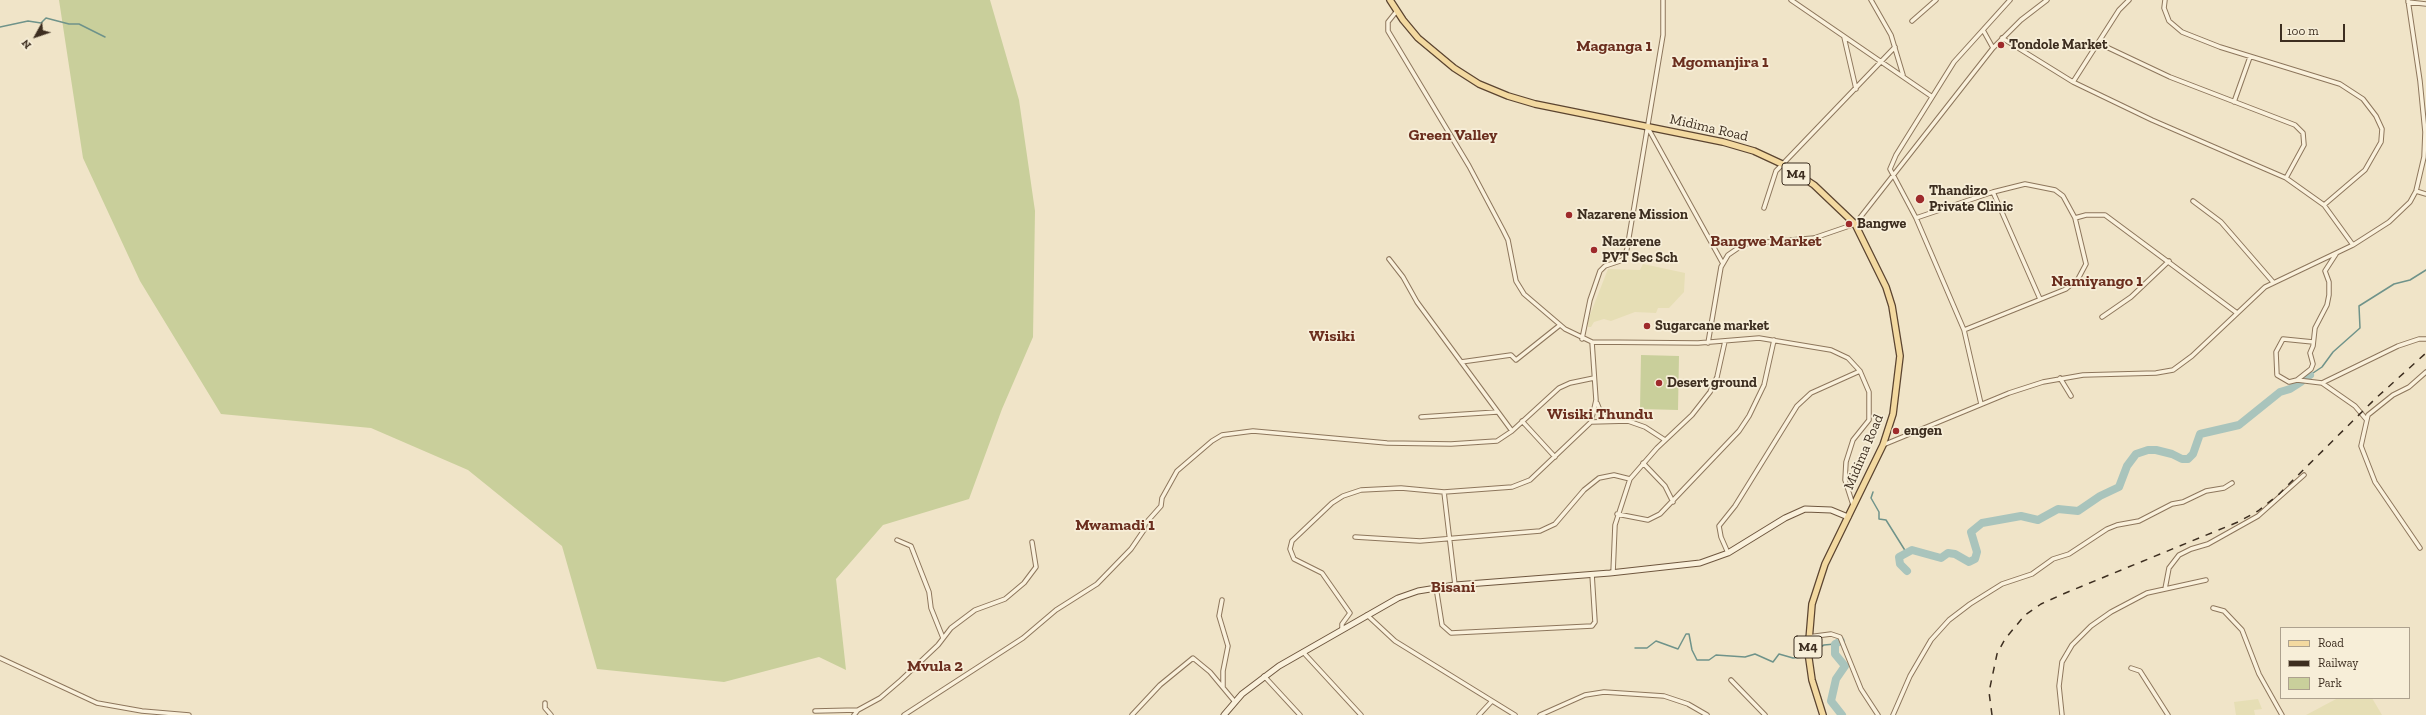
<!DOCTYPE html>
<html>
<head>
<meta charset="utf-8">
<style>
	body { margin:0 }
	#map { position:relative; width:2426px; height:715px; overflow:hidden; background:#f0e4c8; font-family:"Zilla Slab",serif }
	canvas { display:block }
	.legend { position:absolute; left:2280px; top:627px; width:130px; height:72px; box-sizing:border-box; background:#f7eed8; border:1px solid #ada18e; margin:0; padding:5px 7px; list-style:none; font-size:12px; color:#3d2e20 }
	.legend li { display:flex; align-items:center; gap:8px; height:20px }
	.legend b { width:20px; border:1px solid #ada18e }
	.north { position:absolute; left:16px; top:16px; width:40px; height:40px; -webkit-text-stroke:3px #f7eed8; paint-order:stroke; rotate:230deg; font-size:11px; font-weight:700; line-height:16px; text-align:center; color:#3d2e20 }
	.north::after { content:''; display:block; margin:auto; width:14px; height:18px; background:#3d2e20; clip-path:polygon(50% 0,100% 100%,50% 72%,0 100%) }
	.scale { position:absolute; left:2280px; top:24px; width:65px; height:18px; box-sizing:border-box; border:2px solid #3d2e20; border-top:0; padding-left:5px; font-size:12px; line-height:14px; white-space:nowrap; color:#3d2e20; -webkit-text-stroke:3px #f7eed8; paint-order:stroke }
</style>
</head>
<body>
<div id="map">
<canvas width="2426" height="715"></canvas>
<ul class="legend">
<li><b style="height:5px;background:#f3d9a0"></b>Road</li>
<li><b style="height:5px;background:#3d2e20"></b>Railway</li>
<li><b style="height:11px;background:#c9cf9b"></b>Park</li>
</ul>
<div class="north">N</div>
<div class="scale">100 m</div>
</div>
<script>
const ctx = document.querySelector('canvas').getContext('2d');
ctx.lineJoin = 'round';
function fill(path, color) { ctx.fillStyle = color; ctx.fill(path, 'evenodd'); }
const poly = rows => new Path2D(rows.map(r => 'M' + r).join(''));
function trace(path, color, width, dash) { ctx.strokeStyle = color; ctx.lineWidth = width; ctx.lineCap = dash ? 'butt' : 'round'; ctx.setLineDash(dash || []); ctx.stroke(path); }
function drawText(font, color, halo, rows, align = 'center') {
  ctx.font = font + ' "Zilla Slab",serif'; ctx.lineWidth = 3.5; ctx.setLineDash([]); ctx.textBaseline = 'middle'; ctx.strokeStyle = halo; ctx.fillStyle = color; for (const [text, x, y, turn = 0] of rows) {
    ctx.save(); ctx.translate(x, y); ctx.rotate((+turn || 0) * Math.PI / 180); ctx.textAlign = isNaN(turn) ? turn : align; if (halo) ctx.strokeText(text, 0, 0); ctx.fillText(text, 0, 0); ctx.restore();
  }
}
const farmland = poly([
	[1643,264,1685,273,1684,292,1669,308,1658,308,1656,313,1635,312,1611,321,1604,319,1594,322,1591,327,1588,327,1588,320,1608,269,1640,270],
	[2338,698,2372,698,2382,715,2306,715],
	[2258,699,2262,709,2254,710,2255,715,2236,715,2234,702]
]);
const green = poly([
	[59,0,990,0,1019,100,1035,211,1033,337,1002,409,969,499,883,525,836,579,846,670,819,657,724,682,597,669,562,546,468,470,371,428,221,414,140,281,83,158],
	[1641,355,1679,356,1678,410,1640,409]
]);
const stream = poly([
	[0,27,28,21,41,23,46,18,69,24,79,24,105,37],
	[2310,375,2322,367,2333,352,2360,328,2359,306,2394,284,2410,280,2426,270],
	[1873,492,1871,498,1879,512,1879,519,1886,520,1906,552],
	[1635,648,1647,648,1656,641,1678,649,1686,634,1689,634,1692,650,1697,660,1709,660,1716,655,1745,657,1755,654,1773,662,1779,654,1793,658,1805,657],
	[1812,652,1824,645,1835,644]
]);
const river = poly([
	[2304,379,2310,375],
	[1907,571,1900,564,1899,557,1912,550,1941,558,1948,553,1955,554,1969,562,1975,559,1977,552,1971,532,1982,523,2021,516,2038,520,2058,509,2078,511,2100,496,2119,487,2127,466,2136,454,2148,450,2156,450,2172,454,2182,459,2188,459,2193,454,2200,434,2239,425,2280,392,2290,389,2301,382],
	[1841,641,1835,644,1835,654,1845,666,1836,679,1831,701,1842,715]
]);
const street = poly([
	[1791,0,1931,96],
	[1871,0,1891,35,1903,75],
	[2165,0,2164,8,2169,21,2182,32,2220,47,2340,84,2363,99,2376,116,2382,129,2381,142,2365,170,2324,205],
	[2408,2,2426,4],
	[1396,12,1388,22,1388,31,1469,166,1503,230,1508,240,1516,281,1524,294,1565,329,1592,342,1698,343,1759,338,1831,350,1848,358,1860,371,1869,392,1869,420,1853,440,1846,462,1845,480,1853,505],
	[1912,21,1936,0],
	[1983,30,1993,48],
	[1844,37,1856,89],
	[2002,38,2073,82,2152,120,2286,178,2324,205,2353,245],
	[2098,43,2170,77,2295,125,2303,133,2304,145,2286,178],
	[2073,82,2119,10,2129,0],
	[2234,102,2250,57],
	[1648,128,1722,262],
	[2416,191,2426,194],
	[1993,192,2040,299],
	[2193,201,2221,222,2273,282],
	[1764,208,1776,171,1895,47],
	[1916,218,1993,192,2025,184,2055,190,2063,196,2075,218,2086,264,2078,279,2066,289,1964,330,1981,404],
	[2075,218,2086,215,2105,215,2237,313],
	[1389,259,1403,277,1417,302,1512,431,1559,388,1570,383,1594,378],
	[2102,317,2131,297,2169,261],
	[1964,330,1916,218,1890,169,1896,155,1954,62,2010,0],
	[1582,339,1590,300,1600,271,1605,266,1623,260,1627,249,1663,35,1663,0],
	[2313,342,2283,339,2276,352,2277,375,2289,382,2297,380,2311,369,2313,364,2310,353,2313,346,2315,328,2327,305,2329,295,2329,282,2325,271,2336,254],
	[1708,343,1721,267,1728,255,1744,244,1814,238,1855,224,1993,48,2021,20,2047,0],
	[1461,362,1511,355,1516,360,1560,325],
	[2060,378,2071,396],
	[2297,380,2322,383,2398,346,2419,339,2426,339],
	[2322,383,2355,406,2366,419],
	[1597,403,1601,413,1609,420],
	[1421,417,1497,412],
	[1522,421,1555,457],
	[1591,422,1628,421,1645,427,1665,440],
	[1883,445,2009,393,2043,382,2083,375,2156,373,2173,370,2192,356,2265,287,2353,245,2389,222,2410,202,2416,191,2424,157,2425,132,2420,81,2408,0],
	[1643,463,1665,486,1673,502],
	[1444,492,1455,585],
	[1617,514,1648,520,1660,514,1739,431,1749,416,1764,385,1774,340],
	[1355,537,1420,541,1540,531,1555,524,1584,490,1599,478,1614,475,1630,479],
	[897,540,911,546,929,592,931,608,943,638],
	[2420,548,2375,482,2361,446,2368,415,2393,395,2409,387,2426,372],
	[1728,553,1721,537,1719,526,1735,506,1797,406,1811,393,1860,371],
	[1613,573,1615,525,1630,479,1657,448,1692,415,1710,392,1717,377,1725,341],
	[1436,587,1442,625,1451,633,1592,626,1595,622,1592,574],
	[2165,589,2169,568,2179,555,2191,549,2208,544,2258,516,2304,475],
	[1222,600,1219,616,1228,646,1223,671,1223,687],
	[2213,608,2224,611,2242,630,2259,674,2282,715],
	[1367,615,1395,641,1515,715],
	[1342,629,1342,624,1350,613,1322,573,1294,559,1290,549,1292,541,1332,503,1343,496,1361,490,1401,488,1444,492,1512,487,1530,480,1591,422,1596,400,1592,342],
	[1808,637,1831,634,1840,637,1861,689,1878,715],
	[1303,652,1361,715],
	[0,658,97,703,142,711,189,715],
	[2131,668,2140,671,2168,715],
	[1264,676,1300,715],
	[1731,680,1765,715],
	[545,703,545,708,551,715],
	[815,711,858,710],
	[854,715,858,710,880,698,901,680,938,645,951,628,975,610,1005,599,1024,583,1036,567,1032,542],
	[904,715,1023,638,1056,610,1097,584,1131,549,1144,530,1145,524,1161,506,1162,498,1177,471,1212,441,1222,435,1253,431,1387,443,1451,444,1497,441,1512,431],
	[1132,715,1160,685,1193,658,1210,672,1235,702],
	[1479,715,1492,701],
	[1540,715,1585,695,1604,692,1664,696,1688,704,1707,715],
	[1893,715,1910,676,1931,640,1949,620,1970,604,2002,584,2032,574,2053,559,2069,554,2107,529,2117,525,2139,521,2172,504,2183,502,2206,491,2224,488,2232,483],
	[2062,715,2059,686,2062,662,2072,645,2091,626,2111,612,2147,593,2206,580]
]);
const secondary = poly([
	[1224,715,1242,694,1279,666,1398,598,1418,591,1455,585,1610,573,1700,563,1728,553,1785,518,1805,509,1831,510,1848,517]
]);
const primary = poly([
	[1390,0,1403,20,1418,38,1454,68,1479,84,1508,96,1535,104,1723,142,1754,151,1782,164,1814,185,1855,224,1886,287,1892,306,1900,356,1893,414,1883,445,1825,564,1812,604,1808,652,1812,680,1823,715]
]);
const rail = poly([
	[1992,715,1989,692,1997,654,2005,639,2025,615,2041,604,2063,594,2238,522,2258,511,2278,495,2375,399,2426,353]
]);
const markers = [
	[2001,45,4,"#9e2a2b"],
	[1920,199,5,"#9e2a2b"],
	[1569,215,4,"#9e2a2b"],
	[1849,224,4,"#9e2a2b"],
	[1594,250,4,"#9e2a2b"],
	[1647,326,4,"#9e2a2b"],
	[1659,383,4,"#9e2a2b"],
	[1896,431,4,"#9e2a2b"]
];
const shields = [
	[1796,174,28],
	[1808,647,28]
];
const shieldNames = [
	["M4",1796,174],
	["M4",1808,647]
];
const poiNames = [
	["Tondole Market",2009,45],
	["Thandizo",1929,191],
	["Private Clinic",1929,207],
	["Nazarene Mission",1577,215],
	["Bangwe",1857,224],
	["Nazerene",1602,242],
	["PVT Sec Sch",1602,258],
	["Sugarcane market",1655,326],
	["Desert ground",1667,383],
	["engen",1904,431]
];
const streetNames = [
	["Midima Road",1709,128,13],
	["Midima Road",1864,452,-67]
];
const quarterNames = [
	["Maganga 1",1614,46],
	["Mgomanjira 1",1720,62],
	["Green Valley",1453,135],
	["Bangwe Market",1766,241],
	["Namiyango 1",2097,281],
	["Wisiki",1332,336],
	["Wisiki Thundu",1600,414],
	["Mwamadi 1",1115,525],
	["Bisani",1453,587],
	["Mvula 2",935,666]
];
fill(farmland, '#e6deb5');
fill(green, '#c9cf9b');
trace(stream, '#6f938a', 1.5);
trace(river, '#a9c4bc', 8);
trace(street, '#8d765c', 5.5);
trace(secondary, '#6f573f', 7);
trace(primary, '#5b4430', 8);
trace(street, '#faf1dc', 3.5);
trace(secondary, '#faf1dc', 5);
trace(primary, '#f3d9a0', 5.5);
trace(rail, '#3d2e20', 1.5, [7, 7]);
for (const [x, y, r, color] of markers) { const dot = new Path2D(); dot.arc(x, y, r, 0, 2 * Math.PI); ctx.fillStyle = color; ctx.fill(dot); trace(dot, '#f7eed8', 1.5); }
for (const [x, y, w] of shields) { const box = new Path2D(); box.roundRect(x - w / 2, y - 11, w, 22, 3); ctx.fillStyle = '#f7eed8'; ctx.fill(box); trace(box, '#3d2e20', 1); }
drawText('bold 13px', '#3d2e20', null, shieldNames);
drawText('bold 14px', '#3d2e20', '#f7eed8', poiNames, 'left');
drawText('14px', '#3d2e20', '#f7eed8', streetNames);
drawText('bold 16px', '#6b2e1e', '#f7eed8', quarterNames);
</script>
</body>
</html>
